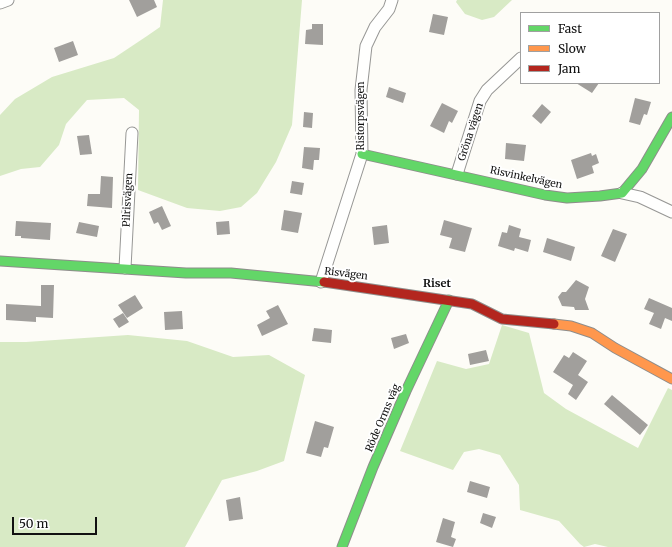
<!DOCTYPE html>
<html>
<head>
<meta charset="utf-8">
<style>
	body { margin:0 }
	#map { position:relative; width:672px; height:547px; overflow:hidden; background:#fdfcf7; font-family:Merriweather,serif }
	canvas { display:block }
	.legend { position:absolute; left:520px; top:12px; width:140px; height:72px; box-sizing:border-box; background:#fff; border:1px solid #a0a0a0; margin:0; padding:5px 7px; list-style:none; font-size:12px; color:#111 }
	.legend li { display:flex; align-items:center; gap:8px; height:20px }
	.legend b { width:20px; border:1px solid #a0a0a0 }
	.scale { position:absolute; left:12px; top:517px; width:85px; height:18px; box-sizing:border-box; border:2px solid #111; border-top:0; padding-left:5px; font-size:12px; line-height:14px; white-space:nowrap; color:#111; -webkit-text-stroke:3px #fff; paint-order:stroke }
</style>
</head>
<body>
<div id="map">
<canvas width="672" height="547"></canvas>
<ul class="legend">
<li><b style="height:5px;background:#63d668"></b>Fast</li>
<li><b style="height:5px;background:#ff974d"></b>Slow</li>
<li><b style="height:5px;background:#b3261e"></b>Jam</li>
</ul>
<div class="scale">50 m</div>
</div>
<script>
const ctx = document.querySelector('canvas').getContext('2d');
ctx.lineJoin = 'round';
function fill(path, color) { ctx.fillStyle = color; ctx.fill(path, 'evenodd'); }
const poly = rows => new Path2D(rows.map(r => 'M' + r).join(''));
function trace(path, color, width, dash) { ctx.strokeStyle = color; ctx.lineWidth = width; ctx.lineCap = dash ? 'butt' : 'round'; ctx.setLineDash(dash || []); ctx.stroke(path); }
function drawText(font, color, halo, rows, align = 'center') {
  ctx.font = font + ' Merriweather,serif'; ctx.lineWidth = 4; ctx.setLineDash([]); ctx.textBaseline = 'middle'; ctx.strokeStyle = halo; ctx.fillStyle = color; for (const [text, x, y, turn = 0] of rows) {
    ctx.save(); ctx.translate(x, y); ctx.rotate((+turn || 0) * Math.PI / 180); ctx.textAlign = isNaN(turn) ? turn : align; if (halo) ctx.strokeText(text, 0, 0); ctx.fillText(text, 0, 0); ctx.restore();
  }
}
const forest = poly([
	[163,0,302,0,292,125,276,162,257,193,241,207,220,211,187,208,138,190,139,110,124,98,87,100,66,124,59,145,40,167,21,169,0,176,0,115,15,99,52,77,114,58,147,36,160,27],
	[457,0,512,0,494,17,482,20,465,14,456,2],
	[502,325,529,333,544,393,566,409,638,448,668,388,672,390,672,547,608,547,595,544,584,547,580,544,559,521,520,510,519,485,500,455,479,449,464,452,453,470,400,451,437,361,466,369,489,364],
	[128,335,187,341,233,357,269,355,305,375,284,461,257,471,222,480,185,547,0,547,0,342,26,342]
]);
const building = poly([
	[129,0,154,0,157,7,137,17],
	[433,14,448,17,444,35,429,32],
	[312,24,323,24,323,45,305,44,306,30,312,29],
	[73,41,78,55,59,62,54,48],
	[576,83,599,83,592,93],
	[389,87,406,93,403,103,386,97],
	[635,98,651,102,647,115,644,114,640,125,629,122],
	[442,103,458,111,452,123,449,121,444,133,430,126],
	[542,104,551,112,541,124,532,116],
	[304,112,313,113,312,128,303,127],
	[89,135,92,154,80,155,77,136],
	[506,143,526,145,524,161,505,159],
	[304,147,320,148,319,160,314,160,313,170,302,168],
	[591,153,592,156,596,154,599,163,592,166,594,173,577,179,571,160],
	[101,176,113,177,112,208,87,206,88,194,100,194],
	[292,181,304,183,302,195,290,193],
	[162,206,171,226,162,230,158,222,154,224,149,212],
	[284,210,302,213,298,233,281,230],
	[444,220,472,228,465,252,449,248,452,238,440,235],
	[16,221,51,223,50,240,21,238,21,236,15,236],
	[229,221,230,234,217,235,216,222],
	[79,222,99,226,97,237,76,233],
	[387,225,389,243,374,245,372,227],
	[509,225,521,229,519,237,531,240,528,252,515,248,514,251,498,246,502,232,507,233],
	[613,229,627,234,615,262,601,256],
	[547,238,575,247,571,261,543,252],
	[576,280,589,287,585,299,589,310,575,310,574,307,562,306,558,297,562,292,566,292],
	[41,285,54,285,53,318,36,317,36,322,6,320,6,304,41,306],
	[135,295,143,308,127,318,118,305],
	[649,298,672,308,672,321,665,318,661,329,649,324,654,313,644,309],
	[278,305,288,324,262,336,257,325,270,318,266,311],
	[182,311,183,329,165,330,164,312],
	[123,313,129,322,119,328,113,319],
	[314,328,332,330,331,343,312,341],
	[406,334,409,343,394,349,391,338],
	[486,350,489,361,470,365,468,354],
	[573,352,587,361,578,375,588,382,576,400,568,394,573,385,553,372,564,355,569,358],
	[612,395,648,425,640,435,604,404],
	[315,421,334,427,328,448,324,447,321,457,306,453],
	[470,481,490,487,487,498,467,492],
	[240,497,243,519,229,521,226,500],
	[483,513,496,517,492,528,480,523],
	[443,518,455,522,451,537,456,539,453,547,436,542]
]);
const street = poly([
	[0,3,8,0],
	[457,174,480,101,487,90,521,58],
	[622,193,640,197,672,212],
	[125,268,132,133],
	[321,282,362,154,361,90,366,46,375,27,389,9,392,0]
]);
const fast = poly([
	[362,154,545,195,567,198,600,196,622,193,642,169,672,117],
	[0,261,186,273,231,273,324,282],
	[342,547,373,467,406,391,449,300]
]);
const slow = poly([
	[554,324,571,326,592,333,615,348,672,379]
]);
const jam = poly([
	[324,282,472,304,502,319,554,324]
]);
const streetNames = [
	["Ristorpsvägen",361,116,-90],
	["Gröna vägen",471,132,-72],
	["Risvinkelvägen",526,178,12],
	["Pilrisvägen",128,200,-87],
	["Risvägen",346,274,7],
	["Röde Orms väg",383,418,-67]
];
const neighbourhoodNames = [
	["Riset",437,284]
];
fill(forest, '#d8eac5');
fill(building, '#a19f9c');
trace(street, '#979795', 13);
trace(fast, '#8e8d8b', 11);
trace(slow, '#8e8d8b', 11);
trace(jam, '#8e8d8b', 11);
trace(street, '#fffffe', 11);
trace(fast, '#63d668', 9);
trace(slow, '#ff974d', 9);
trace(jam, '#b3261e', 9);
drawText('10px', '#111', '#fff', streetNames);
drawText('bold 11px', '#111', '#fff', neighbourhoodNames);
</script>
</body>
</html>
